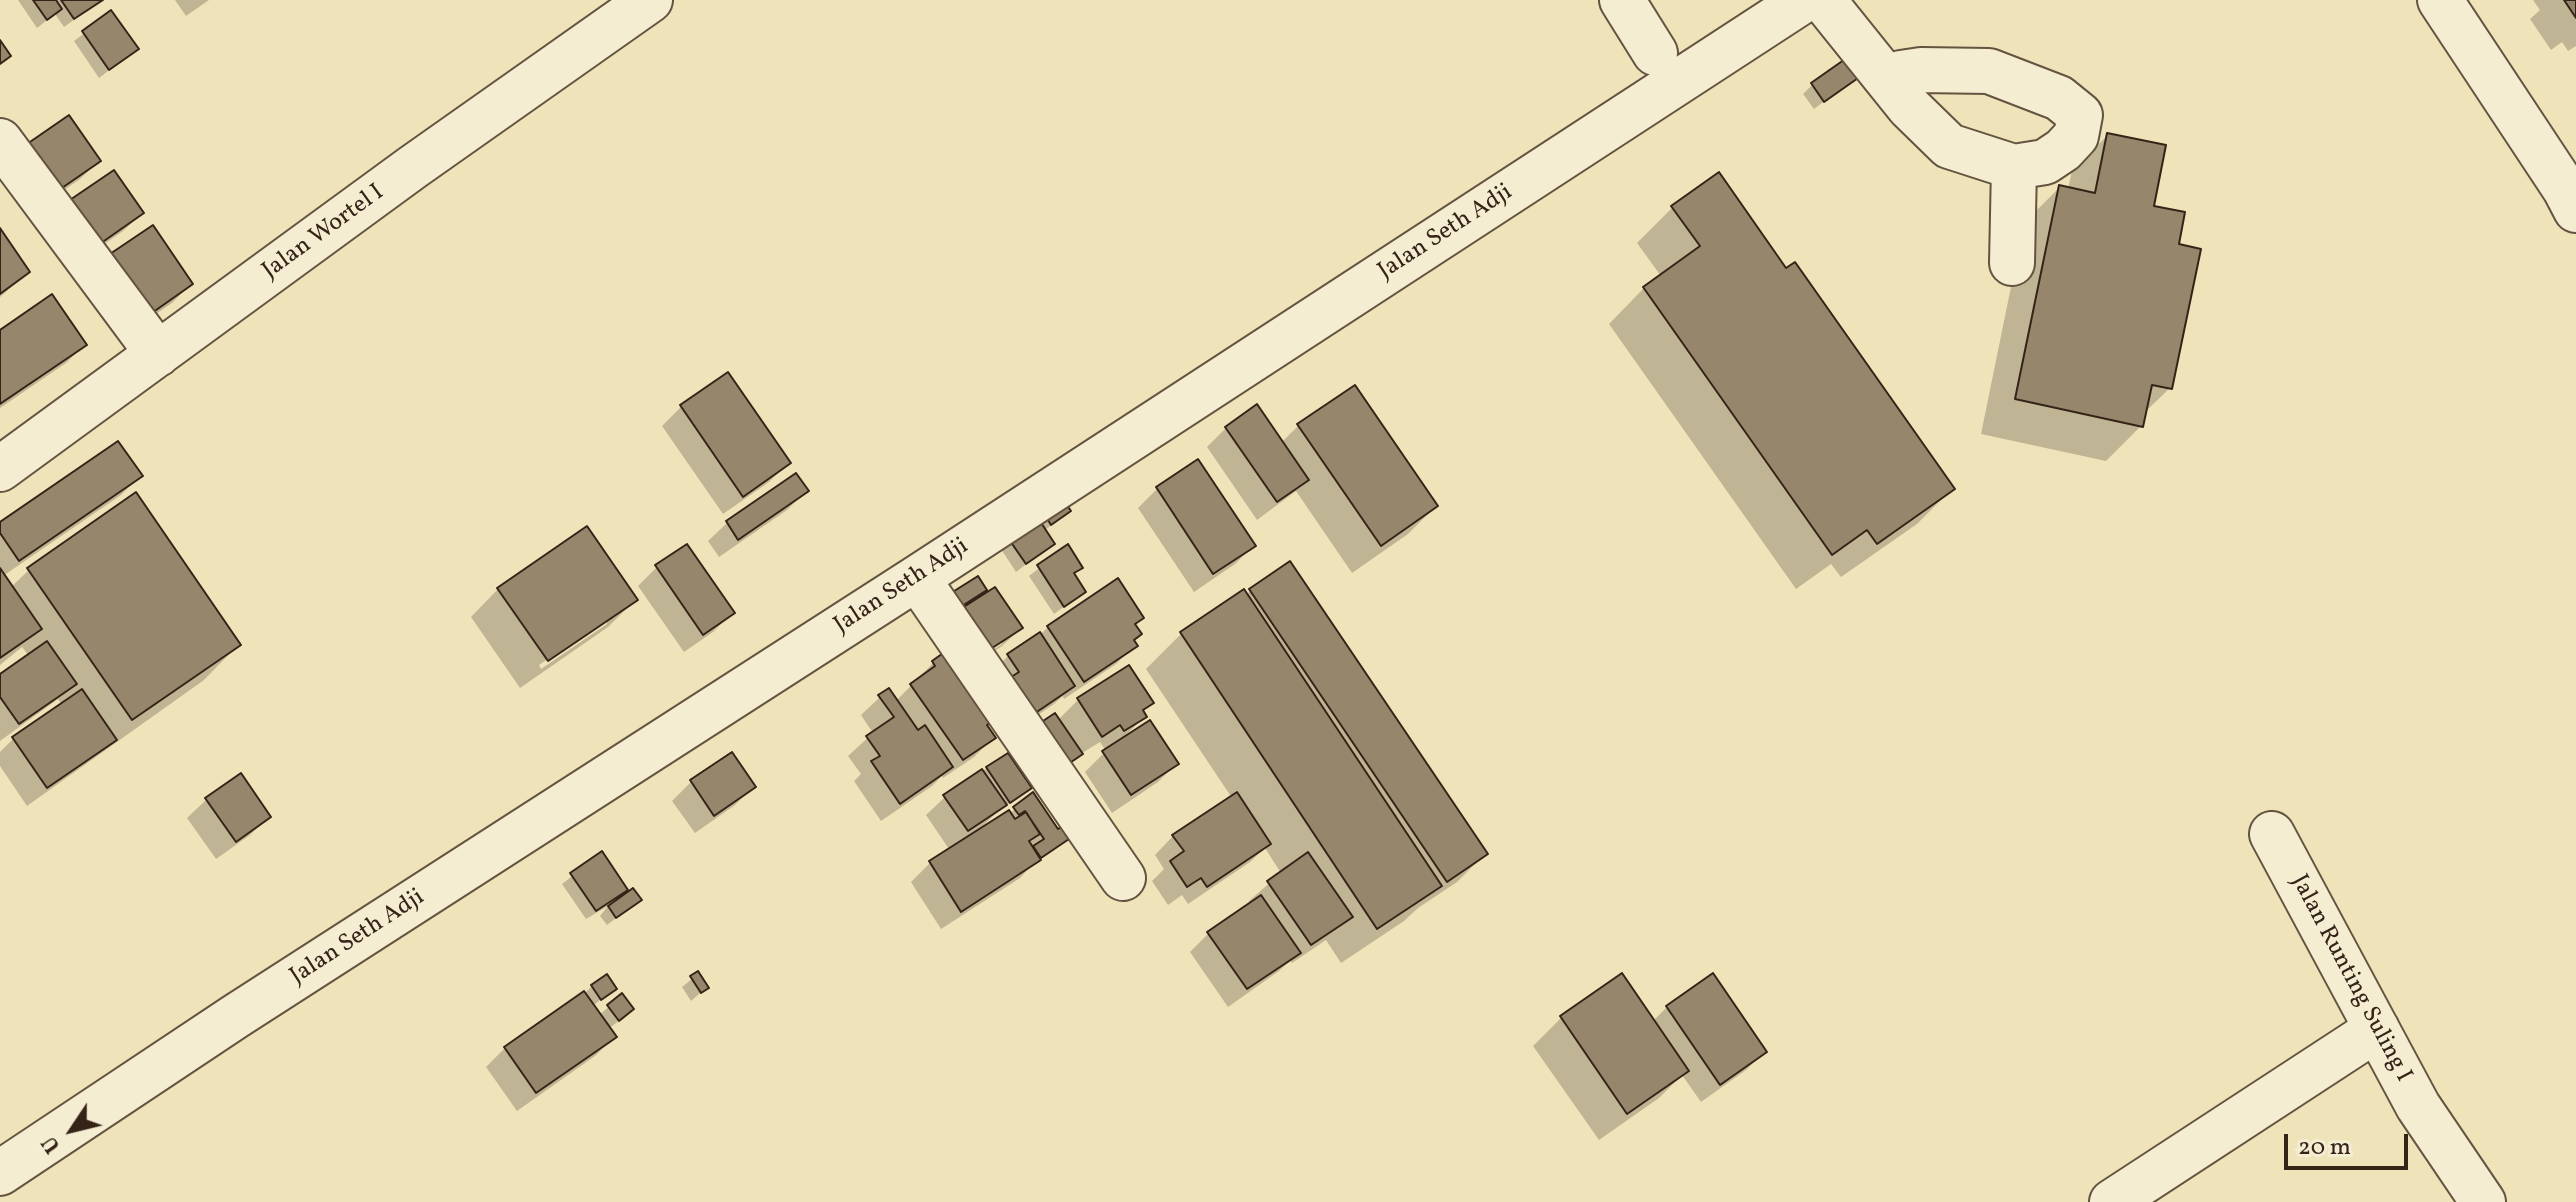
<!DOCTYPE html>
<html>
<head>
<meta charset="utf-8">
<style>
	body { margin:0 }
	#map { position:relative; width:2576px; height:1202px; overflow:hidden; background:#efe3b9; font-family:Vollkorn,serif }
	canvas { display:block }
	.north { position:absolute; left:32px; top:1090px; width:80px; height:80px; -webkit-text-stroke:6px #f5edd2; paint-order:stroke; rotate:235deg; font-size:22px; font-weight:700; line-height:32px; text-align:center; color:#352318 }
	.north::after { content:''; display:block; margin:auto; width:28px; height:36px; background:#352318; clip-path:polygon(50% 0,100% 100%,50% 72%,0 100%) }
	.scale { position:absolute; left:2284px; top:1134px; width:124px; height:36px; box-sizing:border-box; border:4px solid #352318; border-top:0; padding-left:10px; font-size:24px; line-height:28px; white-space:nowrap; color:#352318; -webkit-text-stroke:6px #f5edd2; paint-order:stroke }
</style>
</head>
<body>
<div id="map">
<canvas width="2576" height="1202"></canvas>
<div class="north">U</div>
<div class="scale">20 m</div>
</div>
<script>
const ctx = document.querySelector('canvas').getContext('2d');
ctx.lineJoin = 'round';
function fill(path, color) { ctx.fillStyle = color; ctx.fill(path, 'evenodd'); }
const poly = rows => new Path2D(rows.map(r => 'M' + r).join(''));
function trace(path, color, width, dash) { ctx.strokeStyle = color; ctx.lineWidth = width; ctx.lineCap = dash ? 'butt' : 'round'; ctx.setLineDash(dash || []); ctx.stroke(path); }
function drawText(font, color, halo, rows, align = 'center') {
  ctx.font = font + ' Vollkorn,serif'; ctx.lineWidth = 6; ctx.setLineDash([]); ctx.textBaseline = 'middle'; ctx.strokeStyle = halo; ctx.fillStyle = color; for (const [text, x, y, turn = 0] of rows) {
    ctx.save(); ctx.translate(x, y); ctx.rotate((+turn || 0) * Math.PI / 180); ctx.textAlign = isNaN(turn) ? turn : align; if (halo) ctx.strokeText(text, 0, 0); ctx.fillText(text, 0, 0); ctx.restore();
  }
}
const shadow = poly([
	[18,0,102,0,64,27,55,14,37,28],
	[175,0,209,0,186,16],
	[2533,0,2576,0,2576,46,2568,51,2562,42,2551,50,2530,19,2540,10],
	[111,13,136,49,99,78,74,41],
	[1858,76,1814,109,1803,94,1812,85],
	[2108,135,2177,246,2170,388,2143,414,2141,426,2106,461,1981,434,2024,223,2059,188,2068,189,2072,171],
	[99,161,80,179,27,216,0,178,0,169],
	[1672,208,1785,271,1952,489,1917,524,1841,577,1831,564,1796,589,1609,324,1644,288,1661,276,1637,243],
	[142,213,123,231,74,265,47,225],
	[152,228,191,284,172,303,122,337],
	[0,231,28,272,0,297],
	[0,332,84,345,66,363,0,408],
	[727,375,788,463,769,482,723,514,662,426,681,407],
	[1298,426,1436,506,1408,534,1352,573,1296,491,1257,520,1207,447,1226,428,1281,443],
	[1198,462,1254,545,1235,564,1194,592,1138,508,1157,489],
	[140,476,121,495,3,576,11,587,29,570,239,644,204,680,27,806,0,766,0,752,13,739,62,705,58,699,0,741,0,676,29,656,22,647,0,665,0,524],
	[795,476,806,491,787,510,719,557,708,541,727,523],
	[1069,511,1044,531,1053,544,1016,572,1001,549,1046,517],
	[1067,547,1081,567,1073,575,1084,592,1054,614,1029,576],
	[1289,564,1485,854,1457,882,1418,908,1404,921,1341,963,1326,940,1292,963,1290,961,1279,971,1228,1007,1190,952,1208,934,1251,904,1249,901,1281,873,1265,848,1250,862,1188,904,1182,895,1168,905,1152,881,1164,869,1155,855,1173,836,1232,798,1146,669,1181,634,1245,595],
	[657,567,732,613,713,632,684,652,638,586],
	[498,589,635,600,608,627,520,688,471,617],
	[607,619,607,624,541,669,539,665],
	[985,589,973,601,1021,628,1002,646,967,670,950,615],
	[1002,640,1002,644,979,659],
	[1133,626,1132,641,1135,645,1116,664,1064,699,1063,696,1054,704,1009,735,996,717,986,728,993,738,974,757,943,778,942,776,932,786,881,821,854,781,861,774,848,756,873,733,861,715,880,697,896,701,933,663,989,675,1008,656,1039,636,1048,627],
	[1078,700,1151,703,1142,712,1144,717,1122,739,1176,764,1158,782,1112,813,1085,772,1106,751,1100,742,1082,753,1071,763,1049,778,1058,720],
	[731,754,754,786,735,805,695,833,672,801,691,782],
	[987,768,1029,788,1020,797,1000,809,981,828,1009,814,1033,795,1057,832,1066,839,1034,863,1020,878,941,929,911,882,930,863,949,849,926,815,945,797],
	[206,800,269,816,250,835,216,859,187,818],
	[601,854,628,894,640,900,607,925,600,916,608,906,586,919,562,884],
	[698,974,707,987,691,1001,682,987],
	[1622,976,1653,1021,1667,1007,1764,1052,1746,1070,1701,1102,1682,1075,1659,1098,1599,1140,1533,1046,1561,1018],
	[592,986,614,988,593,1006,599,1015,622,996,623,1018,608,1029,614,1037,595,1056,517,1111,486,1067,505,1048,584,994]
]);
const building = poly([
	[33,0,56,0,62,9,47,20,33,0],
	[61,0,103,0,74,19,61,0],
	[2564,0,2576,0,2576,18,2564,0],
	[111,10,139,49,109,70,82,31,111,10],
	[0,40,11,56,0,64,0,40],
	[1848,57,1861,76,1824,102,1811,83,1848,57],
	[69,115,101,161,46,199,14,153,69,115],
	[2107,133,2166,145,2154,206,2185,212,2179,244,2201,249,2172,389,2152,385,2143,427,2015,399,2059,185,2095,193,2107,133],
	[114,170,144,213,94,248,64,204,114,170],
	[1719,172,1786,268,1795,262,1955,489,1877,544,1867,530,1832,555,1643,287,1700,246,1671,206,1719,172],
	[153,225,193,284,142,320,101,260,153,225],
	[0,228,30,272,0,294,0,228],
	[52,294,87,345,0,404,0,330,52,294],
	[728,372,791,463,743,497,680,405,728,372],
	[1355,385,1438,506,1381,546,1297,424,1355,385],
	[1257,404,1309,480,1277,502,1225,427,1257,404],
	[118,441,143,476,19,561,0,533,0,522,118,441],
	[1198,459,1256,546,1213,574,1156,487,1198,459],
	[796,473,809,491,738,540,726,521,796,473],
	[136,492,241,645,132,720,27,568,136,492],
	[1065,502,1071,511,1051,525,1045,515,1065,502],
	[1038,518,1055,544,1026,564,1008,538,1038,518],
	[587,526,638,600,548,661,497,588,587,526],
	[687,544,735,613,703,635,655,565,687,544],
	[1068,544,1083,568,1074,573,1086,592,1064,607,1037,565,1068,544],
	[1290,561,1488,854,1447,882,1249,589,1290,561],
	[0,568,42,629,0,658,0,568],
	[978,576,987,590,959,608,951,593,978,576],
	[1118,578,1144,618,1135,624,1142,634,1134,640,1138,646,1084,682,1047,626,1118,578],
	[995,587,1023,628,986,652,959,610,995,587],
	[1244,589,1442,886,1377,929,1180,632,1244,589],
	[1040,632,1075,686,1028,718,1003,682,1019,672,1007,654,1040,632],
	[47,641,77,684,19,724,0,697,0,674,47,641],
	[946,651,1000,716,987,725,996,738,963,760,910,684,935,666,932,661,946,651],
	[1129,665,1154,703,1143,710,1147,717,1124,731,1120,725,1102,737,1077,698,1129,665],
	[889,688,918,730,925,725,953,767,900,804,871,761,880,756,866,736,894,717,878,695,889,688],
	[82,689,117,740,47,788,12,737,82,689],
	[1055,713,1083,754,1058,771,1031,729,1055,713],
	[1150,720,1179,764,1131,795,1102,751,1150,720],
	[732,752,756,787,714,816,690,780,732,752],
	[1008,753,1032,788,1010,803,986,767,1008,753],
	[982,769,1007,805,968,831,943,795,982,769],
	[241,773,271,817,236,842,205,798,241,773],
	[1033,792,1058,829,1061,827,1069,839,1041,858,1033,846,1044,839,1025,811,1019,815,1013,807,1033,792],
	[1237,792,1271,844,1207,887,1201,878,1187,887,1170,861,1184,851,1172,835,1237,792],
	[1009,810,1015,819,1026,812,1040,834,1029,841,1041,860,961,912,929,861,1009,810],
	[602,851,628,890,596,911,570,873,602,851],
	[1308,852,1353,917,1311,945,1267,881,1308,852],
	[633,888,642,900,616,918,608,906,633,888],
	[1261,895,1301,953,1247,989,1207,932,1261,895],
	[698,971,709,988,701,993,690,976,698,971],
	[1622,973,1689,1071,1627,1114,1560,1016,1622,973],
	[1713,973,1767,1052,1720,1085,1666,1006,1713,973],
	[607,974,617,989,601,1000,591,985,607,974],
	[584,991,617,1037,536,1093,504,1047,584,991],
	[622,993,634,1009,619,1021,607,1005,622,993]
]);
const minor = poly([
	[1622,0,1655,53],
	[1823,0,1909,107,1949,146,2014,167,2012,263],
	[2440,0,2565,189,2576,210],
	[1887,79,1901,73,1921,70,1989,71,2059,98,2080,115,2076,136,2063,150,2045,162,2014,167],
	[0,141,158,354],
	[0,469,413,167,650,0],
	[917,578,1123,878],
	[2272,834,2418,1106,2483,1202],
	[0,1173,236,1016,917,578,1804,0],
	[2112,1202,2377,1029]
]);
const streetNames = [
	["Jalan Wortel I",324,233,-36],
	["Jalan Seth Adji",1446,233,-33],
	["Jalan Seth Adji",902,587,-33],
	["Jalan Seth Adji",358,938,-33],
	["Jalan Runting Suling I",2350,979,62]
];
fill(shadow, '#0003');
fill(building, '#96876c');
trace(building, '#352318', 2);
trace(minor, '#645340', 48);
trace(minor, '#f5edd2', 44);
drawText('24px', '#352318', '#f5edd2', streetNames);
</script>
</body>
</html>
